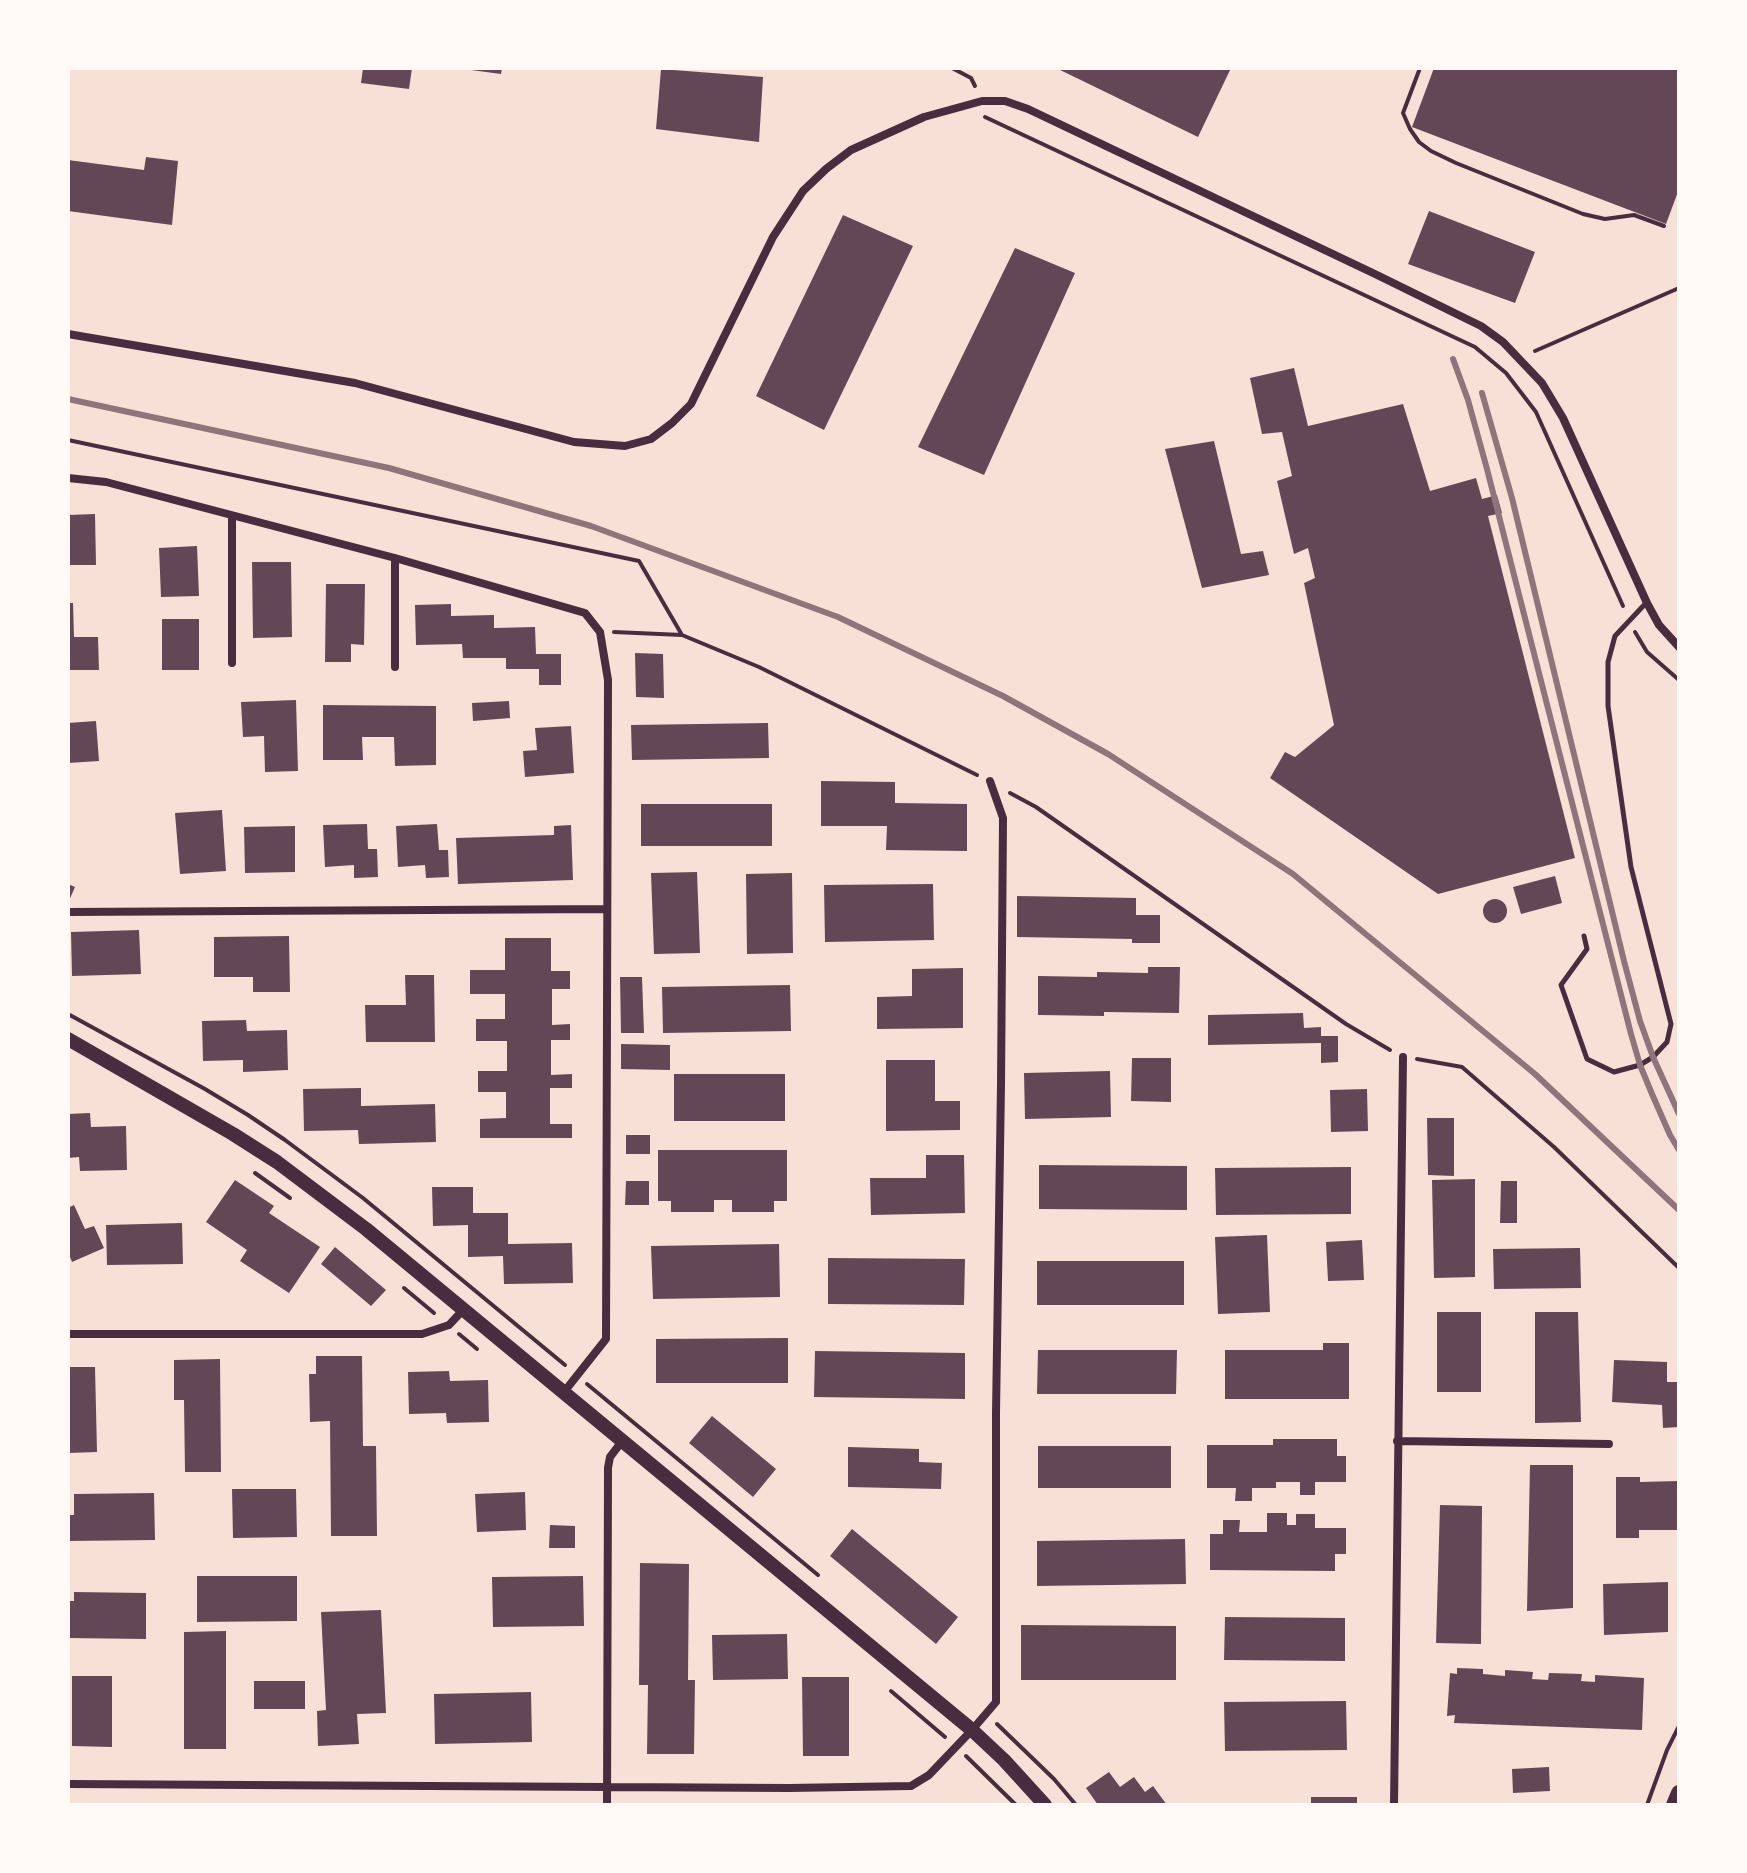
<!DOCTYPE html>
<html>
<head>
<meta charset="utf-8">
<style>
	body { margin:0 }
	#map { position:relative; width:1747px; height:1873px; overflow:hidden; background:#f7e1d7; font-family:Ubuntu,sans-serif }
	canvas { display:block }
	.frame { position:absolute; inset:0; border:70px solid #fffaf5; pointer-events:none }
</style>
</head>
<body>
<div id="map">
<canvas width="1747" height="1873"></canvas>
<div class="frame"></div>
</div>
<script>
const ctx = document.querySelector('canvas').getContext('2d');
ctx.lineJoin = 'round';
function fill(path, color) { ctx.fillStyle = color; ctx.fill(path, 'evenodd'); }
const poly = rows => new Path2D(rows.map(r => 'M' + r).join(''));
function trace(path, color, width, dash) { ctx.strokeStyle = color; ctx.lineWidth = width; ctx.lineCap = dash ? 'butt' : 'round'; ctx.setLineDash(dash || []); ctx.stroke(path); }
const building = poly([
	[363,68,412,68,409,89,361,83],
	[471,68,502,68,501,74,471,70],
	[1056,68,1231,68,1198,137],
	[1434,68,1679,68,1679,189,1666,224,1412,127],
	[661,69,763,77,759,142,656,129],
	[146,157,178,161,172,225,68,211,68,160,144,170],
	[1429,211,1535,252,1515,303,1408,264],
	[843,215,913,246,824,430,756,396],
	[1015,248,1075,273,984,475,918,447],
	[1294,368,1308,426,1403,404,1430,491,1476,478,1482,499,1497,495,1502,513,1488,516,1575,858,1438,894,1270,778,1285,752,1295,757,1334,725,1304,583,1315,578,1308,548,1294,554,1277,481,1292,476,1282,432,1262,434,1250,378],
	[1214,441,1241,554,1263,551,1269,575,1202,588,1165,449],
	[95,514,96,565,68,565,68,515],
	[197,546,199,596,161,597,159,548],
	[252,562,291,562,292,637,253,638],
	[326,584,365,584,364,645,351,644,351,662,325,662],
	[68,603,73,603,74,637,98,637,99,670,68,670],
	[451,604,451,616,494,615,494,628,535,627,536,654,561,654,561,685,539,685,539,669,506,669,506,658,463,658,462,644,416,645,415,605],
	[162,619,199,619,199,670,162,670],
	[635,653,663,654,664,698,636,697],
	[296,700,298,771,265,772,264,736,243,737,241,702],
	[509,701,510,718,473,721,472,703],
	[323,705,436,706,436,765,395,766,394,737,362,737,363,760,323,760],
	[96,721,99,761,68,763,68,723],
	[768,723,769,758,632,760,631,725],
	[571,726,574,773,525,777,523,751,537,750,535,728],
	[821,781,895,782,895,803,967,804,967,851,886,850,887,826,821,826],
	[641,804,772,804,772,846,641,846],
	[222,810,226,871,180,874,175,813],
	[367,824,368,849,377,849,378,877,354,878,354,865,325,867,323,825],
	[437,824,439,850,448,850,449,877,426,878,425,865,398,867,396,826],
	[571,825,573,880,458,884,456,838,554,835,554,826],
	[295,826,295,872,245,873,244,827],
	[697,872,700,953,654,954,651,873],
	[792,873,793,953,747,954,746,874],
	[1555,876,1562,903,1521,914,1513,887],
	[68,884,75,887,68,903],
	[933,884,934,940,825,942,824,885],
	[1017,896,1136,898,1136,915,1160,915,1160,943,1132,943,1132,939,1017,937],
	'1483 911a12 12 0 1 1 24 0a12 12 0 1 1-24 0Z',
	[139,930,141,974,72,976,71,932],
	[289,936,290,992,253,992,253,977,214,977,214,937],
	[505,938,551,938,551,971,570,971,570,989,552,989,552,1025,570,1024,570,1040,551,1040,551,1075,572,1074,572,1088,550,1088,550,1124,572,1124,572,1138,480,1138,480,1119,506,1118,506,1092,478,1092,478,1071,507,1071,507,1041,476,1041,476,1019,505,1019,505,994,470,994,470,970,505,970],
	[1148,967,1180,967,1179,1013,1104,1012,1104,1016,1038,1015,1038,976,1097,977,1097,972,1148,973],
	[963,968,963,1028,877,1029,877,997,912,996,912,969],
	[405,975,434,975,435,1042,366,1042,365,1005,406,1005],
	[620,977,642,977,644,1033,621,1033],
	[790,985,791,1031,663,1033,662,987],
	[1303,1013,1304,1028,1321,1027,1321,1036,1338,1036,1338,1062,1321,1063,1321,1043,1208,1045,1208,1015],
	[246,1020,247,1031,287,1030,288,1070,243,1072,243,1060,203,1061,202,1021],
	[621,1044,670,1045,670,1070,621,1069],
	[1132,1058,1171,1058,1171,1102,1131,1101],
	[886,1060,935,1060,935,1101,960,1101,960,1130,886,1131],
	[1110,1071,1111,1117,1025,1119,1024,1073],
	[674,1074,785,1074,785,1121,674,1121],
	[361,1088,361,1106,435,1104,436,1142,359,1144,358,1130,304,1131,303,1089],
	[1367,1089,1368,1131,1331,1132,1330,1090],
	[90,1113,91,1127,126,1126,127,1170,80,1171,79,1157,68,1158,68,1114],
	[1427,1118,1454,1118,1454,1176,1428,1175],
	[626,1135,650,1135,650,1154,626,1154],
	[658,1150,787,1150,787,1201,774,1201,774,1212,732,1212,732,1200,714,1200,714,1212,671,1212,671,1201,658,1201],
	[926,1155,964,1155,965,1213,871,1215,870,1178,926,1178],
	[1039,1165,1187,1166,1187,1210,1039,1209],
	[1351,1167,1351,1214,1216,1215,1215,1168],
	[1475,1179,1475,1277,1434,1278,1432,1180],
	[235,1180,274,1206,269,1213,320,1247,289,1293,240,1261,247,1250,206,1222],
	[626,1181,649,1181,649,1205,625,1205],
	[1501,1181,1517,1181,1517,1223,1500,1223],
	[432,1187,473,1187,473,1213,508,1213,508,1244,572,1243,573,1283,504,1284,503,1256,468,1257,468,1225,433,1226],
	[74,1205,85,1229,94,1226,104,1248,72,1262,68,1252,68,1208],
	[182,1223,183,1264,107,1265,106,1225],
	[1267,1235,1270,1312,1218,1314,1215,1237],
	[1362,1240,1364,1280,1328,1281,1326,1242],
	[779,1244,780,1297,653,1299,651,1246],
	[335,1247,386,1290,371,1306,321,1264],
	[1580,1248,1581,1288,1494,1289,1493,1249],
	[828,1258,965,1259,964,1305,828,1304],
	[1037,1261,1184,1261,1184,1305,1037,1305],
	[1437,1312,1481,1312,1481,1392,1437,1392],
	[1535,1312,1578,1312,1581,1422,1535,1423],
	[788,1338,788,1383,656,1383,656,1339],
	[1323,1343,1349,1343,1349,1399,1225,1399,1225,1350,1323,1350],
	[1038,1350,1177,1350,1176,1394,1037,1394],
	[815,1351,965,1353,965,1399,814,1397],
	[316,1356,362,1356,363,1446,376,1446,377,1536,331,1536,330,1421,310,1422,309,1374,316,1374],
	[220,1359,221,1472,185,1472,184,1400,174,1400,174,1360],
	[1614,1360,1667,1362,1667,1382,1679,1382,1679,1427,1663,1428,1662,1405,1612,1402],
	[68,1367,95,1367,97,1452,68,1453],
	[449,1371,450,1381,488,1380,489,1422,447,1423,446,1413,409,1414,408,1372],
	[712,1416,776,1469,753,1497,689,1443],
	[1273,1439,1337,1439,1337,1456,1346,1456,1346,1482,1315,1482,1315,1495,1300,1495,1300,1482,1276,1482,1276,1488,1252,1488,1252,1501,1235,1501,1236,1488,1207,1488,1207,1445,1273,1445],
	[1038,1446,1171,1446,1171,1488,1038,1488],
	[848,1447,919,1449,919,1462,942,1463,941,1489,848,1487],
	[1530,1465,1573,1465,1573,1608,1527,1611],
	[1616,1477,1640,1477,1640,1482,1679,1481,1679,1530,1639,1530,1639,1538,1616,1538],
	[232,1489,296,1489,297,1537,233,1538],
	[525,1492,526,1530,477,1532,475,1494],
	[154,1493,155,1540,68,1541,68,1515,74,1515,74,1494],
	[1440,1505,1482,1506,1481,1644,1436,1643],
	[1267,1513,1287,1513,1287,1525,1296,1525,1296,1514,1315,1514,1315,1528,1346,1528,1346,1554,1335,1554,1335,1571,1210,1570,1210,1534,1223,1534,1223,1520,1240,1520,1239,1532,1267,1532],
	[550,1525,575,1526,575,1548,549,1548],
	[852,1529,958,1617,936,1644,830,1556],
	[1185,1539,1186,1584,1037,1586,1037,1541],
	[640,1563,689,1564,688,1680,695,1680,694,1754,647,1754,648,1685,639,1685],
	[197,1576,297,1576,297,1621,197,1622],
	[583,1576,584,1626,493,1627,492,1577],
	[1668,1582,1668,1632,1604,1635,1603,1584],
	[74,1592,146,1593,146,1639,68,1638,68,1601,74,1601],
	[381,1610,386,1713,357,1714,359,1744,318,1746,317,1711,326,1710,321,1612],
	[1225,1617,1345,1618,1345,1661,1224,1660],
	[1021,1625,1176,1626,1176,1680,1021,1680],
	[226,1631,226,1749,184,1749,184,1632],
	[787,1634,788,1679,713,1680,712,1635],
	[1457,1668,1483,1669,1483,1674,1505,1676,1505,1670,1533,1672,1532,1679,1548,1680,1549,1673,1582,1674,1581,1681,1595,1682,1595,1675,1644,1678,1642,1730,1454,1723,1455,1715,1447,1716,1450,1673,1457,1674],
	[72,1676,112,1676,112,1747,72,1746],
	[802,1677,849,1677,849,1756,803,1756],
	[254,1681,305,1681,305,1709,254,1709],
	[531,1692,532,1742,435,1744,434,1694],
	[1346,1701,1347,1750,1225,1751,1224,1702],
	[1549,1767,1550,1791,1513,1793,1512,1769],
	[1109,1772,1120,1787,1134,1777,1145,1792,1153,1786,1167,1805,1098,1805,1086,1788],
	[1311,1797,1357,1797,1357,1805,1311,1805]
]);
const path = poly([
	[952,68,971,78,975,86],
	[1420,68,1403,113,1410,129,1419,142,1431,151,1456,163,1583,214,1605,219,1634,215,1664,226],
	[985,117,1475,347,1506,373,1536,412,1623,606],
	[1535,351,1679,288],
	[68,440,639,561,682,635],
	[614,632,682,635,759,667,977,775],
	[1635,632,1647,652,1679,680],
	[1010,793,1036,807,1346,1024,1390,1050],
	[68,1014,205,1089,248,1115,285,1140,363,1198,565,1365],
	[1417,1059,1462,1067,1554,1147,1679,1268],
	[255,1173,290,1198],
	[404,1288,434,1313],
	[459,1334,477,1349],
	[587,1384,818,1575],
	[891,1691,945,1737],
	[997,1724,1054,1779,1076,1805],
	[966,1756,1016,1805],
	[1647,1805,1667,1750,1679,1726]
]);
const service = poly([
	[1584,936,1587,949,1561,985,1587,1059,1614,1072,1640,1065,1653,1057,1667,1042,1671,1024,1631,867,1608,706,1608,662,1615,636,1646,603]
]);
const minor = poly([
	[68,334,355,383,574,442,625,446,651,439,672,423,691,404,773,237,803,191,826,169,851,150,924,117,982,101,1005,101,1028,109,1375,274,1481,326,1503,342,1542,383,1563,418,1647,603,1659,625,1679,647],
	[68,478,106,482,395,558,585,613,600,632,608,680,606,1339,564,1392],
	[395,558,395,667],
	[232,663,232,516],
	[68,912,607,909],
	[68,1334,422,1334,449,1325,464,1309],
	[1397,1441,1609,1444],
	[68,1784,789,1788,911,1786,929,1775,972,1730,996,1702,996,1413,1001,1085,1003,818,990,781],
	[607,1805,608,1468,610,1457,623,1440],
	[1394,1805,1403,1057]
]);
const tertiary = poly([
	[68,1039,233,1134,277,1162,366,1229,972,1730,1004,1760,1045,1805]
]);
const secondary = poly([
	[1674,1805,1679,1793]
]);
const rail = poly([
	[1453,359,1468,400,1487,469,1631,1034,1640,1065,1652,1094,1670,1135,1679,1150],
	[1482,393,1512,498,1624,961,1640,1021,1653,1057,1679,1114],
	[68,399,389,468,591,526,838,617,1003,696,1108,754,1293,874,1535,1074,1679,1210]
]);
fill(building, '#644757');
trace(path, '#4a2c40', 4);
trace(service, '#4a2c40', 5);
trace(minor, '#4a2c40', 8);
trace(tertiary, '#4a2c40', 14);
trace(secondary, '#4a2c40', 16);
trace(rail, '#8f747c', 6);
</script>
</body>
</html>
